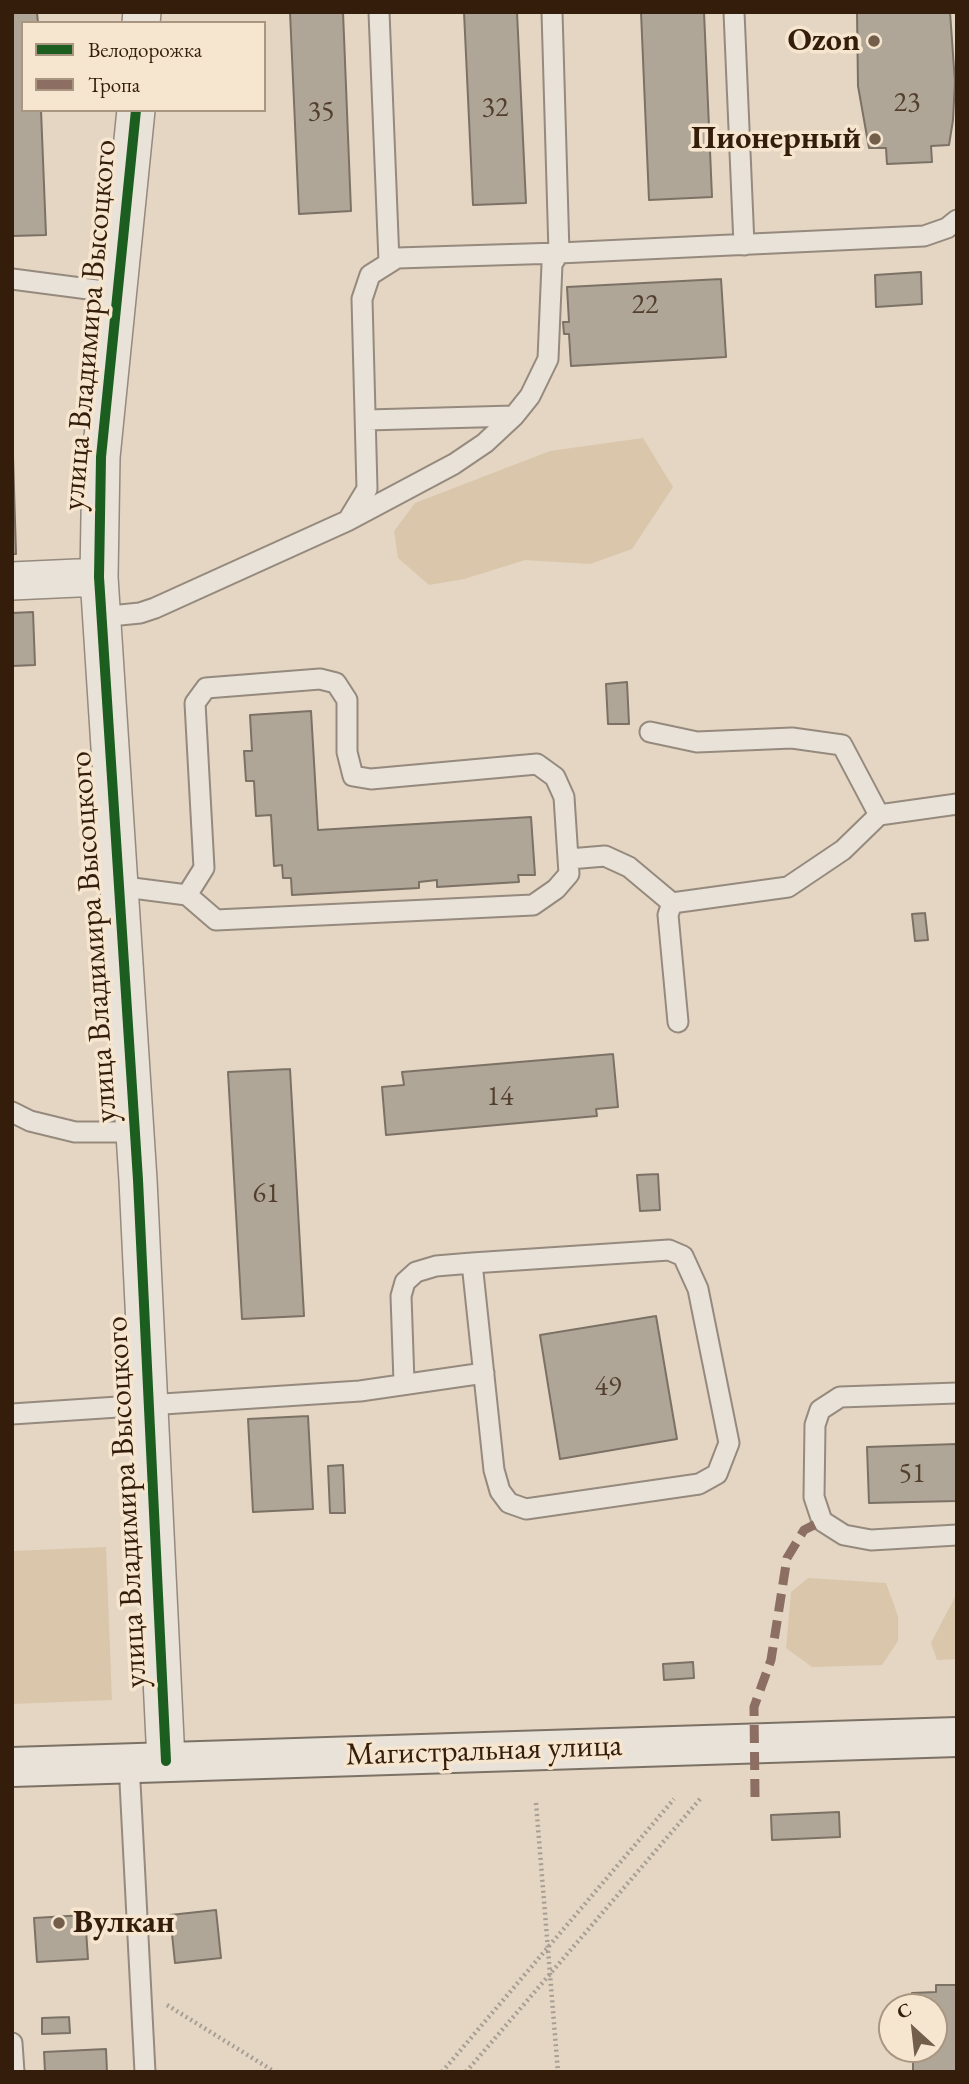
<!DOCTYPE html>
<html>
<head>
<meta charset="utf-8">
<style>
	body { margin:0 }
	#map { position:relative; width:969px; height:2084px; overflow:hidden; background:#e4d6c3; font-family:"EB Garamond",serif }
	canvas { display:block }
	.frame { position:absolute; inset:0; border:14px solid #341d0a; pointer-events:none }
	.legend { position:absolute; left:21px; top:21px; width:245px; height:91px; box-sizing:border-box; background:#f7e6cf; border:2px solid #a99680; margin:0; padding:9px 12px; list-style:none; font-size:21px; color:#341d0a }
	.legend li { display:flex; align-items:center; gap:14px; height:35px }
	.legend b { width:35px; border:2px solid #a99680 }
	.north { position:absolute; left:878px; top:1993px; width:70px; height:70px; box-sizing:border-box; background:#f7e6cf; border:2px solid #a99680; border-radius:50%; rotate:333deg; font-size:19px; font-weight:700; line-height:28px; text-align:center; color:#341d0a }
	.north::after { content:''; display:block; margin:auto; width:24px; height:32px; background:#725e4b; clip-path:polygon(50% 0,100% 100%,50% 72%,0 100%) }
</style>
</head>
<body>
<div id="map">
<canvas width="969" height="2084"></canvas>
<div class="frame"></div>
<ul class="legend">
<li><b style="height:9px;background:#1b5e20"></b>Велодорожка</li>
<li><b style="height:9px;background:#8d6e63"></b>Тропа</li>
</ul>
<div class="north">С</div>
</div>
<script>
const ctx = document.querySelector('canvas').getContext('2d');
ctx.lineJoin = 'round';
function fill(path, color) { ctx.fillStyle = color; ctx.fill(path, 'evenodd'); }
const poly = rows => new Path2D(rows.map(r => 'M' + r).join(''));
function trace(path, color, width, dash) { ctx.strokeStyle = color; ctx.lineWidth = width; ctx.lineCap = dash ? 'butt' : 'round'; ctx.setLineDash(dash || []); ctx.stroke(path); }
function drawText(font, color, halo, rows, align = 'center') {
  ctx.font = font + ' "EB Garamond",serif'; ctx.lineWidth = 7; ctx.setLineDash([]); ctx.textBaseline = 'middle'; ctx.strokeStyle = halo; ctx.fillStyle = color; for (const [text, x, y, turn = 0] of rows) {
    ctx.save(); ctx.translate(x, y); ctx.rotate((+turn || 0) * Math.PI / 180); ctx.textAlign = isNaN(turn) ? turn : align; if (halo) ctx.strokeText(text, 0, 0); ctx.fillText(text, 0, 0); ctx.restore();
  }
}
const green = poly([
	[643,438,673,487,632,549,590,564,525,560,464,579,429,585,398,558,394,531,415,503,550,451],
	[106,1547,112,1700,12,1704,12,1551],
	[808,1578,886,1583,898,1616,898,1641,882,1665,812,1667,786,1648,791,1592],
	[957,1593,957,1659,937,1660,931,1643]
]);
const building = poly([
	[12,12,37,12,38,23,23,23,23,110,41,110,46,235,12,236,12,12],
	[290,12,343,12,351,211,299,214,290,12],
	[464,12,517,12,526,203,473,205,464,12],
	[641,12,704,12,712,197,649,200,641,12],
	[857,12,950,12,955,82,953,120,949,145,931,146,932,162,887,164,886,148,869,148,858,86,857,12],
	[921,272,922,304,876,307,875,275,921,272],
	[721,279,726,357,571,366,569,334,564,334,563,322,569,322,567,287,721,279],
	[12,423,16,554,12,554,12,423],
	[33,612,35,665,12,666,12,613,33,612],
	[627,682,629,724,608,724,606,684,627,682],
	[311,711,318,830,531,817,535,875,518,875,519,882,437,887,437,880,419,882,419,888,292,895,291,878,283,878,282,865,274,866,271,815,256,816,254,781,246,781,244,751,252,751,250,715,311,711],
	[925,913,928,940,915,941,912,914,925,913],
	[613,1054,618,1107,596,1109,597,1116,386,1135,382,1087,404,1085,402,1072,613,1054],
	[290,1069,304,1316,242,1319,228,1072,290,1069],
	[658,1174,660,1210,640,1211,637,1175,658,1174],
	[656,1316,677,1439,560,1459,540,1335,656,1316],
	[308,1416,313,1509,253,1512,248,1419,308,1416],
	[957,1444,957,1501,869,1503,867,1447,957,1444],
	[343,1465,345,1513,330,1513,328,1466,343,1465],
	[693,1662,694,1678,664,1680,663,1664,693,1662],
	[839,1812,840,1837,772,1840,771,1815,839,1812],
	[216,1910,221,1958,175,1963,170,1915,216,1910],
	[85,1915,88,1959,37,1962,34,1918,85,1915],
	[936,1985,957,1985,957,2072,913,2072,913,2049,934,2049,934,2007,912,2007,912,1993,936,1992,936,1985],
	[69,2017,70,2033,42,2034,42,2018,69,2017],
	[106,2049,107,2072,45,2072,44,2052,106,2049]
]);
const path = poly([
	[536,1803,558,2072],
	[167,2005,275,2072],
	[442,2072,674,1799],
	[466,2072,700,1799]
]);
const lane = poly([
	[379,12,389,262],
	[734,12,744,245],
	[12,279,119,293],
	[367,420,514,416],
	[350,517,367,489,362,299,370,275,397,258,559,253,552,12],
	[100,617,140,613,155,608,347,521,454,464,485,443,514,416,530,396,548,359,552,264,559,253,924,236,947,228,957,220],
	[650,732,697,742,792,738,842,745,879,815],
	[569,859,605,856,629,867,672,903],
	[117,886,187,895,216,920,533,905,556,889,569,874,564,797,555,777,537,764,371,779,353,776,347,752,347,700,336,683,320,679,206,688,195,703,204,868,187,895],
	[678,1022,668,915,672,903,788,887,843,850,879,815,957,804],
	[12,1112,30,1121,75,1132,133,1132],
	[404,1382,401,1296,405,1282,416,1272,436,1266,472,1263,669,1250,683,1256,698,1289,729,1443,717,1474,699,1484,526,1509,509,1503,500,1491,494,1470,472,1263],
	[957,1393,840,1397,820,1410,815,1425,814,1497,822,1521,844,1535,871,1540,957,1535],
	[12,1414,360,1391,484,1373],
	[129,1763,145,2072],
	[12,2043,14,2072]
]);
const street = poly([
	[141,23,142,12],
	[136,110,101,457,99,577,138,1180,166,1761],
	[12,581,99,577]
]);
const secondary = poly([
	[12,1767,957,1737]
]);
const quiet = poly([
	[755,1797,754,1707,771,1660,787,1558,804,1530,822,1521]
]);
const cycleway = poly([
	[136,110,101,457,99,577,138,1180,166,1761]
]);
const markers = [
	[874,41,7,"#725e4b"],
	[875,139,7,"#725e4b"],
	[59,1923,7,"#725e4b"]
];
const numberNames = [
	["23",907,103],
	["32",495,108],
	["35",321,112],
	["22",645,305],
	["14",500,1097],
	["61",266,1194],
	["49",608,1387],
	["51",912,1474]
];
const poiNames = [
	["Ozon",860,41],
	["Пионерный",861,139],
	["Вулкан",73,1923,"left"]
];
const streetNames = [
	["улица Владимира Высоцкого",90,325,-85],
	["улица Владимира Высоцкого",94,937,-94],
	["улица Владимира Высоцкого",127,1502,-93],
	["Магистральная улица",484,1751,-2]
];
fill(green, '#dac6ab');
fill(building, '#b0a698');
trace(building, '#7c7165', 2);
trace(lane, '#958a7d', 23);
trace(street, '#958a7d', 40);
trace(secondary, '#7c7165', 42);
trace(path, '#a79f95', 4.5, [2, 3.5]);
trace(lane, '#e9e2d8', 19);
trace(street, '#e9e2d8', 37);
trace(secondary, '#e9e2d8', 38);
trace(quiet, '#8d6e63', 9, [18, 9]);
trace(cycleway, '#1b5e20', 10);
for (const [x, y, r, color] of markers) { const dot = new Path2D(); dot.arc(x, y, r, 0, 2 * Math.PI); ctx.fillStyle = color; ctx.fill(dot); trace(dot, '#f7e6cf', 2.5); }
drawText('28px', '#533f2e', null, numberNames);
drawText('bold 32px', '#341d0a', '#f7e6cf', poiNames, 'right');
drawText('32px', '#341d0a', '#f7e6cf', streetNames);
</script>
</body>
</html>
